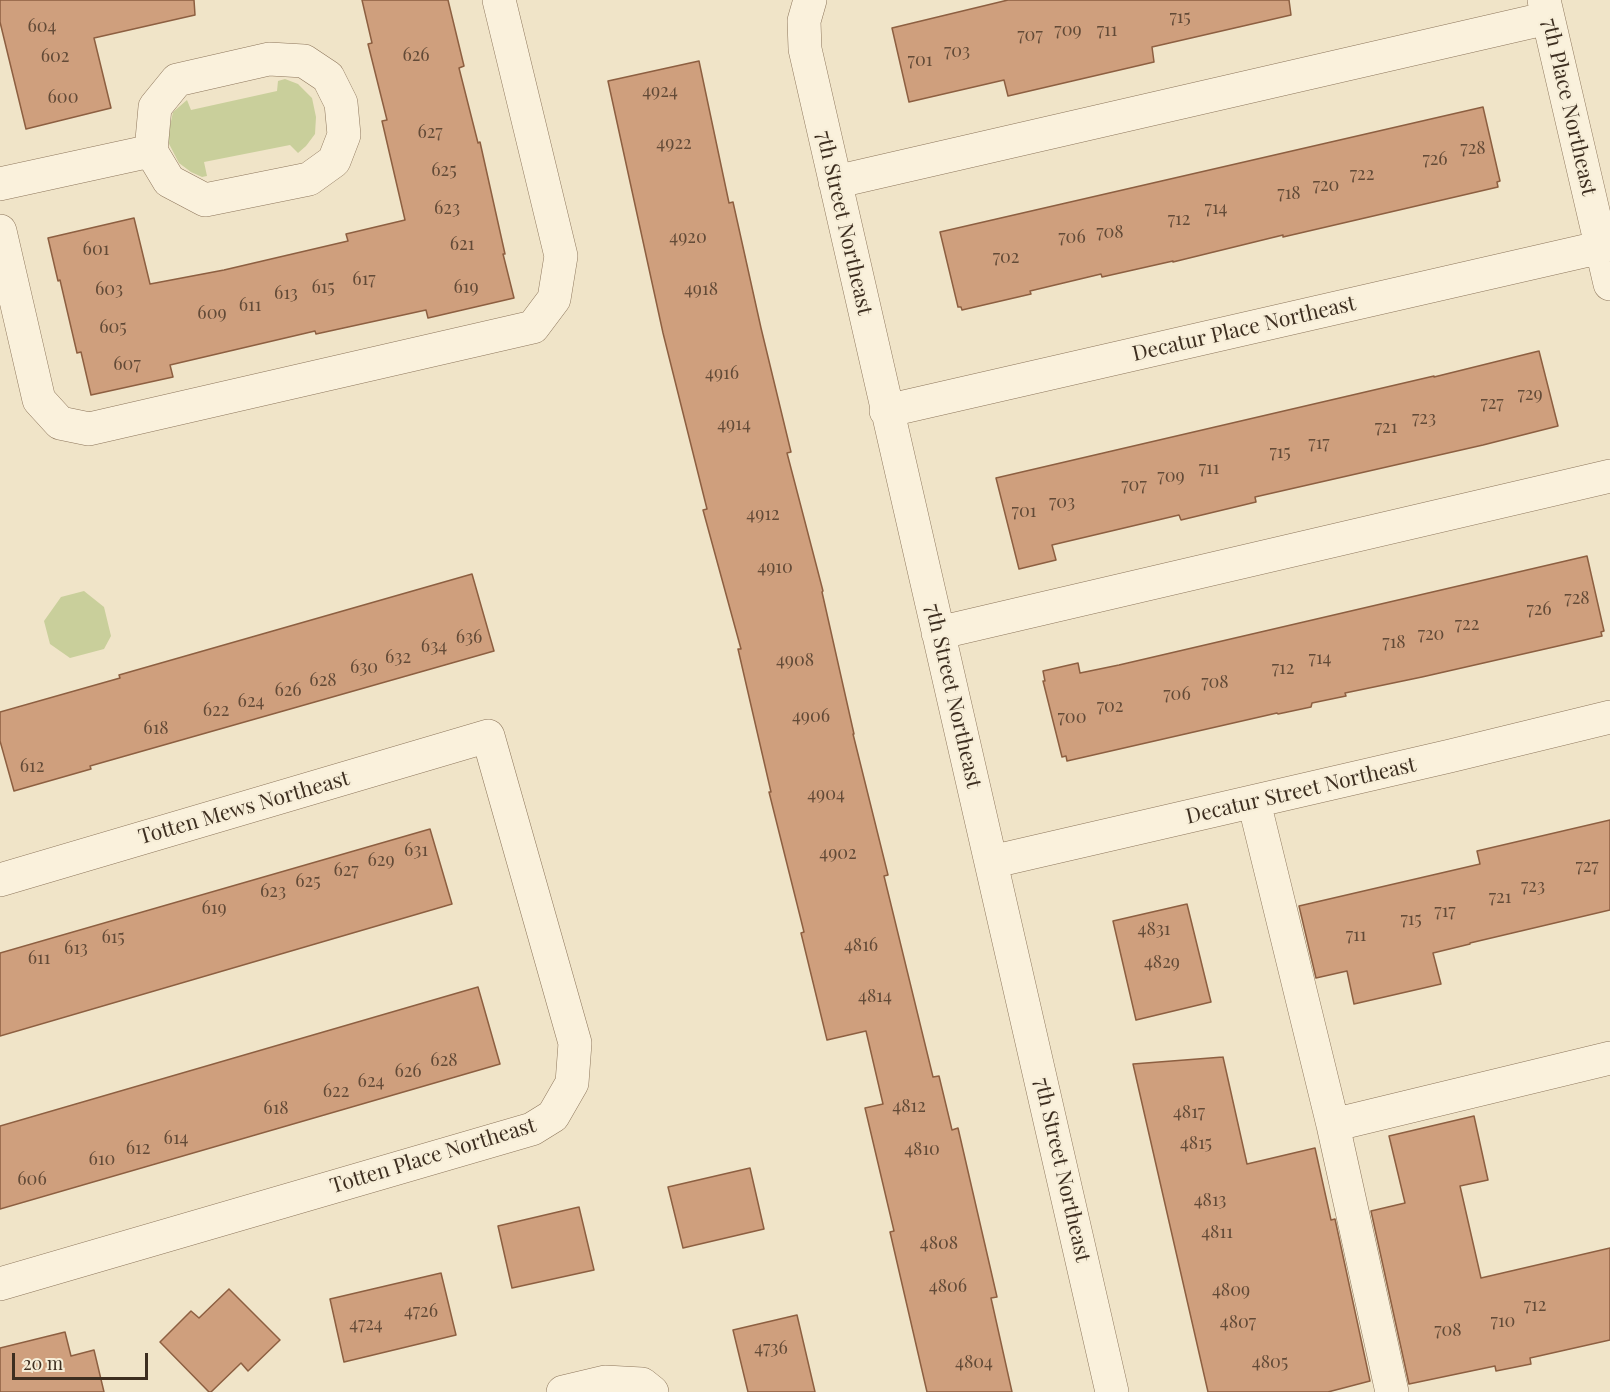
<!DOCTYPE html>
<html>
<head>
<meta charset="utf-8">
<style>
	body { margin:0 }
	#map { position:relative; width:1610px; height:1392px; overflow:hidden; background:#f0e4c8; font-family:"Playfair Display",serif }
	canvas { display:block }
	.scale { position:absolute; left:12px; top:1353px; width:136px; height:27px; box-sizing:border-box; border:3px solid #3d2e20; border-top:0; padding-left:8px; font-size:18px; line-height:21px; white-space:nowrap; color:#3d2e20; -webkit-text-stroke:4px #f7eed8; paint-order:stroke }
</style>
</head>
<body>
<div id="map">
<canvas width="1610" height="1392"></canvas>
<div class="scale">20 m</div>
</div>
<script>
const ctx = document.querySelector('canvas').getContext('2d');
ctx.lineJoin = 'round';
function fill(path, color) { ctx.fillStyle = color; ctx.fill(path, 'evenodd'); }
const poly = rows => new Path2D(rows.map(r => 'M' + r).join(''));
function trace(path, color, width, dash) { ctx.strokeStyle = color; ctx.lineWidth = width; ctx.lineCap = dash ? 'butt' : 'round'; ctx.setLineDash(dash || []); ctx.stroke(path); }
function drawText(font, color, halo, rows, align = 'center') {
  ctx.font = font + ' "Playfair Display",serif'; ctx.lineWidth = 4.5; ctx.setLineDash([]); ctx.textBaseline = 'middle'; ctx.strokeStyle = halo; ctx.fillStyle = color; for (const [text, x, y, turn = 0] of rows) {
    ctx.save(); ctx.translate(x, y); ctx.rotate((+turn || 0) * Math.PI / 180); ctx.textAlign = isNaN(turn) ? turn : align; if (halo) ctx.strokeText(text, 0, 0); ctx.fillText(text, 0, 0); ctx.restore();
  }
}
const green = poly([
	[285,79,298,84,312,98,316,117,315,134,306,146,298,153,290,145,204,162,207,176,202,177,191,172,179,163,167,140,173,112,187,100,191,110,277,91,278,81],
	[84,591,104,607,111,636,104,649,70,658,50,644,44,621,61,597]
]);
const building = poly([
	[0,0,194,0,195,15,94,38,111,108,26,129,0,22,0,0],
	[362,0,448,0,464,66,459,68,478,143,480,142,505,254,503,254,514,298,428,318,426,310,316,334,315,331,170,365,173,377,91,395,81,352,77,353,60,280,58,281,48,238,134,218,150,284,224,270,348,241,346,234,405,220,382,121,387,120,368,44,372,43,362,0],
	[1008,0,1289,0,1291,15,1152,47,1154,62,1008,96,1004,80,909,102,892,28,1008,0],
	[699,61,729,203,733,202,761,328,791,452,787,453,823,591,822,592,854,734,853,734,888,875,884,876,933,1077,939,1076,952,1130,958,1128,997,1297,991,1298,1012,1392,927,1392,890,1232,894,1231,865,1108,883,1104,866,1031,827,1040,801,933,804,932,769,792,771,792,738,649,741,649,703,510,707,509,663,333,608,81,699,61],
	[1483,107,1500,181,1497,182,1498,187,1283,237,1283,235,1173,262,1173,261,1102,277,1101,274,1030,291,1031,294,962,310,961,307,958,307,940,232,1483,107],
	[1539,351,1558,426,1483,445,1255,497,1256,502,1181,520,1179,515,1052,545,1056,560,1019,569,996,478,1434,376,1434,377,1539,351],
	[1587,556,1604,631,1601,632,1602,636,1422,677,1345,693,1346,696,1312,703,1311,707,1278,714,1277,713,1067,761,1066,756,1062,757,1043,681,1045,681,1043,671,1078,663,1080,673,1119,665,1587,556],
	[472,574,494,651,90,766,91,769,14,791,0,741,0,712,120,678,119,675,472,574],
	[1610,820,1610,910,1470,943,1470,944,1433,953,1441,984,1354,1004,1347,971,1316,978,1299,906,1480,864,1477,851,1610,820],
	[430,829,452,904,0,1036,0,953,430,829],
	[1187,904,1211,1002,1136,1020,1113,921,1187,904],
	[478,987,500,1064,0,1209,0,1126,478,987],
	[1223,1057,1247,1164,1315,1148,1331,1220,1335,1219,1370,1381,1328,1392,1208,1392,1133,1064,1223,1057],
	[1474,1116,1488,1180,1460,1186,1481,1278,1610,1248,1610,1340,1530,1358,1531,1364,1496,1371,1495,1366,1409,1384,1371,1211,1405,1203,1389,1136,1474,1116],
	[750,1168,764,1229,683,1248,668,1187,750,1168],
	[579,1207,594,1270,512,1288,498,1226,579,1207],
	[441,1273,456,1335,344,1362,330,1299,441,1273],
	[229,1289,280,1340,248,1371,241,1363,211,1392,209,1392,160,1342,191,1311,199,1318,229,1289],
	[797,1315,815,1392,748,1392,733,1330,797,1315],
	[65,1332,71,1356,94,1350,104,1392,0,1392,0,1348,65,1332]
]);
const minor = poly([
	[810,0,804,21,805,49,1112,1392],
	[1544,0,1610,284],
	[269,59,304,61,328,77,341,103,344,135,334,161,309,179,205,200,169,181,151,151,155,107,177,80,269,59],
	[835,182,1548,18],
	[0,184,151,151],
	[0,231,39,400,60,423,89,429,533,327,554,299,561,256,499,0],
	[886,411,1602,247],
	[938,633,1610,476],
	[1254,802,1333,1125,1392,1392],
	[991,862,1450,756,1610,717],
	[0,880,488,736,575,1043,572,1083,553,1116,532,1129,0,1284],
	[1333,1125,1610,1058],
	[563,1392,605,1382,642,1384,652,1392]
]);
const numberNames = [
	["715",1180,17],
	["604",42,26],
	["709",1068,30],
	["711",1107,30],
	["707",1030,35],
	["703",957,51],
	["626",416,55],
	["602",55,56],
	["701",920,60],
	["4924",660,91],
	["600",63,97],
	["627",430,132],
	["4922",674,143],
	["728",1473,148],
	["726",1435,159],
	["625",444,170],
	["722",1362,174],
	["720",1326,185],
	["718",1289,193],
	["623",447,208],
	["714",1216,208],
	["712",1179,219],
	["708",1110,232],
	["4920",688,237],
	["706",1072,237],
	["621",462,244],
	["601",96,249],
	["702",1006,257],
	["617",364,279],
	["615",323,287],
	["619",466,287],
	["603",109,289],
	["4918",701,289],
	["613",286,293],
	["611",250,305],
	["609",212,313],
	["605",113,327],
	["607",127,364],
	["4916",722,373],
	["729",1530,394],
	["727",1492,403],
	["723",1424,418],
	["4914",734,424],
	["721",1386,427],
	["717",1319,443],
	["715",1280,452],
	["711",1209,468],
	["709",1171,476],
	["707",1134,485],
	["703",1062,502],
	["701",1024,511],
	["4912",763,514],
	["4910",775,567],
	["728",1577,598],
	["726",1539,609],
	["722",1467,624],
	["720",1431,634],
	["636",469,637],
	["718",1394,642],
	["634",434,646],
	["632",398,657],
	["714",1320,658],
	["4908",795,660],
	["630",364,667],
	["712",1283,668],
	["628",323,680],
	["708",1215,682],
	["626",288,690],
	["706",1177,694],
	["624",251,701],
	["702",1110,706],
	["622",216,710],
	["4906",811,716],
	["700",1072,717],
	["618",156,728],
	["612",32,766],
	["4904",826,794],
	["631",416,850],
	["4902",838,853],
	["629",381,860],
	["727",1587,866],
	["627",346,870],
	["625",308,881],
	["723",1533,886],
	["623",273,891],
	["721",1500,897],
	["619",214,908],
	["717",1445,911],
	["715",1411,919],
	["4831",1154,929],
	["711",1356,935],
	["615",113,937],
	["4816",861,945],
	["613",76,948],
	["611",39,958],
	["4829",1162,962],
	["4814",875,996],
	["628",444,1060],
	["626",408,1071],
	["624",371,1081],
	["622",336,1091],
	["4812",909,1106],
	["618",276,1108],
	["4817",1189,1112],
	["614",176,1138],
	["4815",1196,1143],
	["612",138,1148],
	["4810",922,1149],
	["610",102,1159],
	["606",32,1179],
	["4813",1210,1200],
	["4811",1217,1232],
	["4808",939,1243],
	["4806",948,1286],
	["4809",1231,1290],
	["712",1535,1305],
	["4726",421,1311],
	["710",1503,1321],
	["4807",1238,1322],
	["4724",366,1324],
	["708",1448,1330],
	["4736",771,1348],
	["4804",974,1362],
	["4805",1270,1362]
];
const streetNames = [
	["7th Place Northeast",1569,107,77],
	["7th Street Northeast",844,223,77],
	["Decatur Place Northeast",1244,329,-13],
	["7th Street Northeast",953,696,77],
	["Decatur Street Northeast",1301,791,-13],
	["Totten Mews Northeast",244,808,-16],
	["Totten Place Northeast",433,1156,-17],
	["7th Street Northeast",1062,1170,77]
];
fill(green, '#c9cf9b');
fill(building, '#cf9f7d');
trace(building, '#8d5f41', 1.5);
trace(minor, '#8d765c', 34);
trace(minor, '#faf1dc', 33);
drawText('18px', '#624a37', null, numberNames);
drawText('21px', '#3d2e20', '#f7eed8', streetNames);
</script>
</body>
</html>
